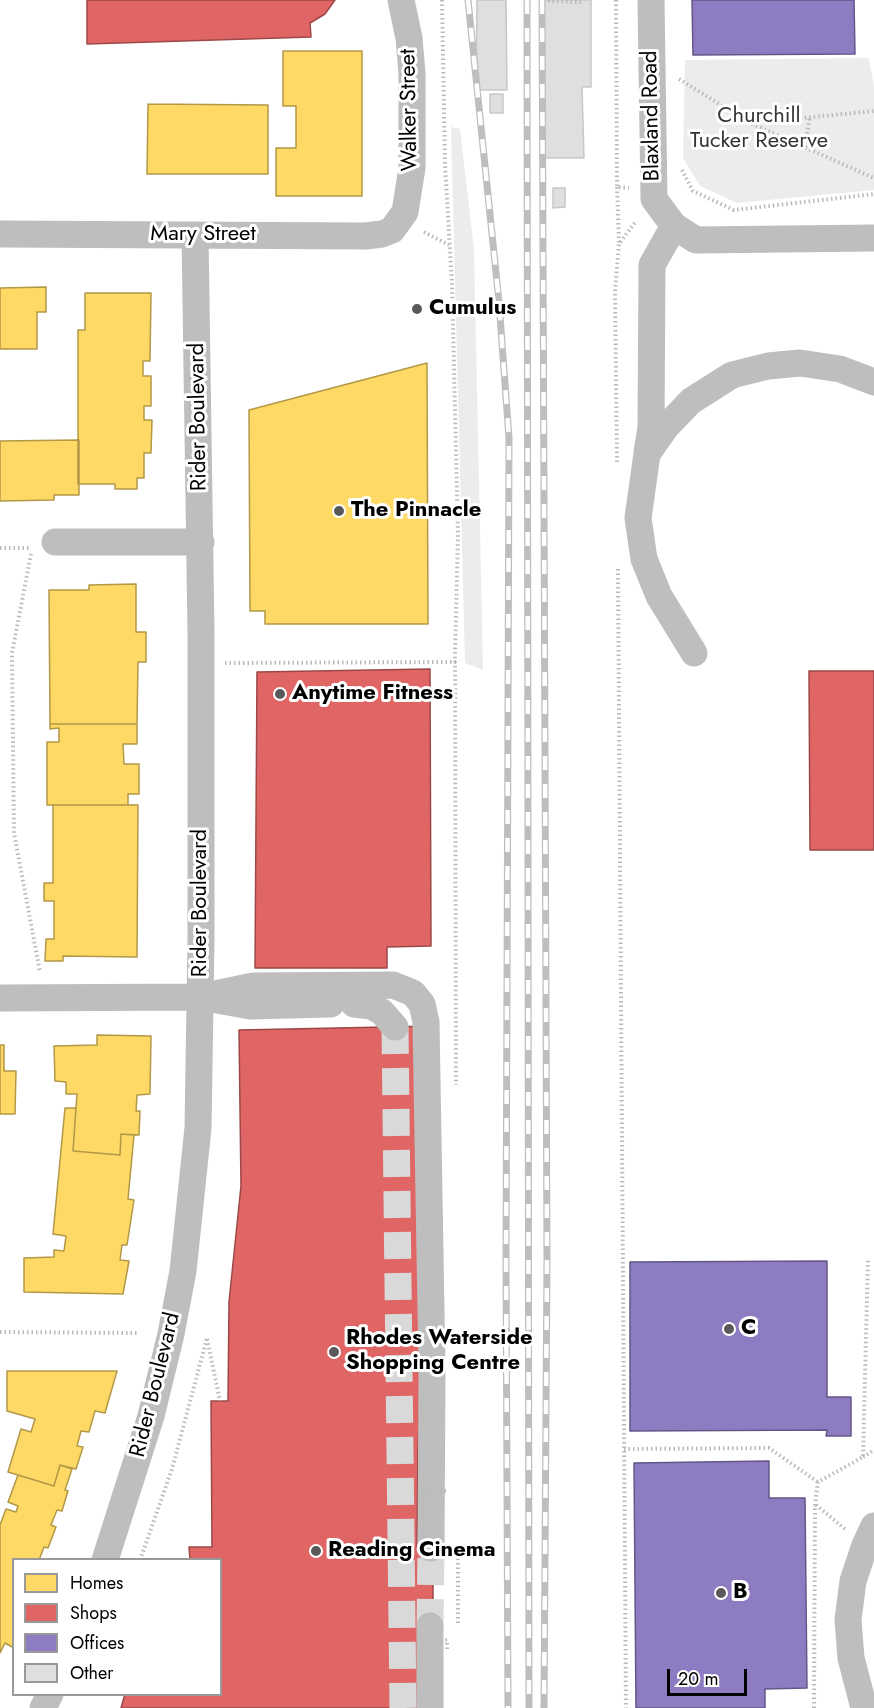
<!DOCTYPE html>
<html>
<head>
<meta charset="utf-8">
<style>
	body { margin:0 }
	#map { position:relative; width:874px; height:1708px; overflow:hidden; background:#fff; font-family:Jost,sans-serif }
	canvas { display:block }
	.legend { position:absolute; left:12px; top:1558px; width:210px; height:138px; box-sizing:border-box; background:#fff; border:2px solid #999; margin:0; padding:8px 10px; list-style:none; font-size:18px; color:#000 }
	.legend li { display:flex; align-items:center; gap:12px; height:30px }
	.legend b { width:30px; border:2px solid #999 }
	.scale { position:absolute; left:667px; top:1669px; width:80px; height:27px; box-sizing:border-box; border:3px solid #000; border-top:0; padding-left:8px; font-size:18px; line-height:21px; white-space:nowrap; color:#000; -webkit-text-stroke:4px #fff; paint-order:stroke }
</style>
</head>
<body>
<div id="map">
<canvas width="874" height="1708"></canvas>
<ul class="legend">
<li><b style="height:16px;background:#ffd966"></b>Homes</li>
<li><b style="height:16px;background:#e06666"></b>Shops</li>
<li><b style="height:16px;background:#8e7cc3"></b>Offices</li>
<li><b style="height:16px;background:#dfdfdf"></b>Other</li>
</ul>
<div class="scale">20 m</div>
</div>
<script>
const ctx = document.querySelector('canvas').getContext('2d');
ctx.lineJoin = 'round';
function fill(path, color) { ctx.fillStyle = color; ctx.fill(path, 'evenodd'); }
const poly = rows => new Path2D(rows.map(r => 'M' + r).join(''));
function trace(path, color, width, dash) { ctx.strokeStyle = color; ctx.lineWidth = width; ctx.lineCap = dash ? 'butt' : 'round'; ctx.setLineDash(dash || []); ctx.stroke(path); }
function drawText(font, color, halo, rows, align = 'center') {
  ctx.font = font + ' Jost,sans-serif'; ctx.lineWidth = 6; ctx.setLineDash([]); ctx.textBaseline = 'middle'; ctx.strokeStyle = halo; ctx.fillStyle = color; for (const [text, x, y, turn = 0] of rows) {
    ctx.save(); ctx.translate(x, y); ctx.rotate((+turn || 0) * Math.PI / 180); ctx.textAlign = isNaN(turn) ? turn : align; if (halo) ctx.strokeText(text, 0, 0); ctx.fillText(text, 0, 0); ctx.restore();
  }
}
const green = poly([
	[869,58,874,87,874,190,737,203,700,186,683,158,685,60],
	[451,127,460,129,474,249,483,670,465,663]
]);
const homes = poly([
	[283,51,362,51,362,196,276,196,276,148,296,148,296,106,283,106,283,51],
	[148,104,268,105,268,174,147,174,148,104],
	[46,287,46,312,37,312,37,349,0,349,0,288,46,287],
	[85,293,151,293,150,361,143,361,143,376,151,376,151,406,144,406,144,420,152,420,151,453,144,453,144,478,137,478,137,489,115,489,115,484,78,484,78,330,85,330,85,293],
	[427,363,428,624,265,624,265,611,250,611,249,410,427,363],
	[79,440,79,495,54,495,54,500,0,501,0,441,79,440],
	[136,584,136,632,146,632,146,662,138,662,137,724,50,724,49,590,89,590,89,585,136,584],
	[50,724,137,724,137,744,123,744,124,764,139,764,139,794,128,794,128,805,47,805,47,742,59,742,59,728,50,729,50,724],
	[53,805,138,805,137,957,63,956,63,961,45,961,46,939,54,939,54,901,44,901,44,883,53,883,53,805],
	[97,1035,151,1036,150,1094,137,1095,136,1111,140,1111,139,1135,121,1134,120,1155,73,1151,77,1094,66,1094,66,1082,55,1081,54,1046,97,1045,97,1035],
	[0,1045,4,1045,4,1071,16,1071,15,1114,0,1114,0,1045],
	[65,1108,76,1108,73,1151,120,1155,121,1134,134,1135,128,1199,134,1200,127,1245,122,1245,120,1260,129,1261,123,1294,24,1292,24,1258,54,1257,54,1250,64,1251,66,1236,53,1234,65,1108],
	[7,1371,117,1371,105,1413,95,1411,89,1432,81,1431,77,1446,83,1447,76,1469,60,1465,54,1486,8,1472,21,1429,31,1432,35,1419,7,1411,7,1371],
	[60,1465,72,1469,65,1490,68,1491,62,1511,57,1510,51,1525,56,1527,48,1548,44,1547,39,1560,14,1560,14,1648,5,1643,0,1653,0,1525,6,1509,16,1512,18,1506,8,1502,18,1475,54,1486,60,1465]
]);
const shops = poly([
	[87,0,335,0,325,14,310,23,311,37,87,44,87,0],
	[430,669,431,946,387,947,387,968,255,968,257,672,430,669],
	[809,671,874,671,874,850,810,850,809,671],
	[435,1026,418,1449,417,1547,433,1548,433,1626,424,1708,121,1708,125,1694,220,1694,220,1560,190,1560,189,1547,212,1547,211,1401,228,1401,229,1302,241,1186,239,1030,435,1026]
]);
const offices = poly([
	[692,0,854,0,855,54,693,55,692,0],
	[827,1261,827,1397,851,1397,851,1436,826,1436,827,1430,630,1431,630,1262,827,1261],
	[769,1461,769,1498,805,1498,807,1688,765,1689,765,1708,636,1708,634,1463,769,1461]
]);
const building = poly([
	[477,0,506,0,507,90,476,90,477,0],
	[544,0,591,0,591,87,582,87,584,158,545,158,544,0],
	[490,94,503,94,503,113,490,113,490,94],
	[553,188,565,188,565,207,553,208,553,188]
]);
const minorTunnel = poly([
	[395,1027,403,1708],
	[430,1626,431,1548]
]);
const path = poly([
	[442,0,445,165,452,283,458,534,455,655,456,1085],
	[616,0,617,187,629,188],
	[548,1,581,2],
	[679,79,750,123,874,178],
	[751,123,874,111],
	[805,147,810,116],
	[682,170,693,191,734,210,874,194],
	[617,187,619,243],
	[424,232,449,245],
	[617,462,615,292,619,244,636,221],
	[0,548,29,548],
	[31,554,12,653,14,833,40,972],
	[618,569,626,1708],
	[225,663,456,662],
	[0,1332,138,1333],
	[207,1339,220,1401],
	[624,1449,769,1448,818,1482],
	[863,1457,874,1450],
	[816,1505,845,1529],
	[458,1554,458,1625],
	[140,1560,172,1469,207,1338],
	[814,1708,815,1504,818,1482,863,1457,868,1258]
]);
const minor = poly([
	[651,0,654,199,674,226,696,240,874,238],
	[0,234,366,236,382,234,392,230,405,212,412,168,412,73,409,38,401,0],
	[647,452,651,428,652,265,674,226],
	[55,542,201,542],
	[694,653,659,596,644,559,638,518,647,454,666,427,691,401,732,375,768,366,800,363,840,369,874,382],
	[201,997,253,986,393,985,413,993,422,1004,426,1022,432,1368,431,1548],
	[0,998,201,997,250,1006,331,1004],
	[354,1004,371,1006,382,1012,395,1027],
	[105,1560,151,1416,171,1334,183,1271,198,1128,201,940,201,633,195,235],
	[43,1708,50,1694],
	[430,1708,430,1626],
	[864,1708,851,1658,848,1620,853,1581,865,1545,874,1526]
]);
const rail = poly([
	[468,0,499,302,509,438,506,1260,508,1708],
	[527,0,529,1708],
	[542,0,547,1258,544,1708]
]);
const pathBridge = poly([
	[423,1547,424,1491,446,1491],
	[423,1641,447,1640,447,1650]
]);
const markers = [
	[417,309,6,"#595959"],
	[339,511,6,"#595959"],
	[280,694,6,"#595959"],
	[729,1329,6,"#595959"],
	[334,1352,6,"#595959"],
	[316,1551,6,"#595959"],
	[721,1593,6,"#595959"]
];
const streetNames = [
	["Walker Street",410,110,-91],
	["Blaxland Road",652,116,-91],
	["Mary Street",203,235],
	["Rider Boulevard",199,417,-91],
	["Rider Boulevard",201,903,-90],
	["Rider Boulevard",156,1385,-76]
];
const parkNames = [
	["Churchill",759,117],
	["Tucker Reserve",759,142]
];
const poiNames = [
	["Cumulus",429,309],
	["The Pinnacle",351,511],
	["Anytime Fitness",292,694],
	["C",741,1329],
	["Rhodes Waterside",346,1339],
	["Shopping Centre",346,1364],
	["Reading Cinema",328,1551],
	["B",733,1593]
];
fill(green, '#ececec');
fill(homes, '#ffd966');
trace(homes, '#b29847', 1.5);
fill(shops, '#e06666');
trace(shops, '#9d4747', 1.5);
fill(offices, '#8e7cc3');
trace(offices, '#635788', 1.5);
fill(building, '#dfdfdf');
trace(building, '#c7c7c7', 1.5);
trace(minorTunnel, '#d9d9d9', 27, [27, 14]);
trace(path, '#b9b9b9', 4, [1.5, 3]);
trace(minor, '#bebebe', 27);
trace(rail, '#bebebe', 7);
trace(rail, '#fff', 4.5, [14]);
trace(pathBridge, '#b9b9b9', 4, [1.5, 3]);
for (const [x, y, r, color] of markers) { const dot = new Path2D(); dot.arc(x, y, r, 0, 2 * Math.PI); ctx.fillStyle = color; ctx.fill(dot); trace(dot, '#fff', 2); }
drawText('22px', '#000', '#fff', streetNames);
drawText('22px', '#333', '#fff', parkNames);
drawText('bold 22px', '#000', '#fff', poiNames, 'left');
</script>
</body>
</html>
